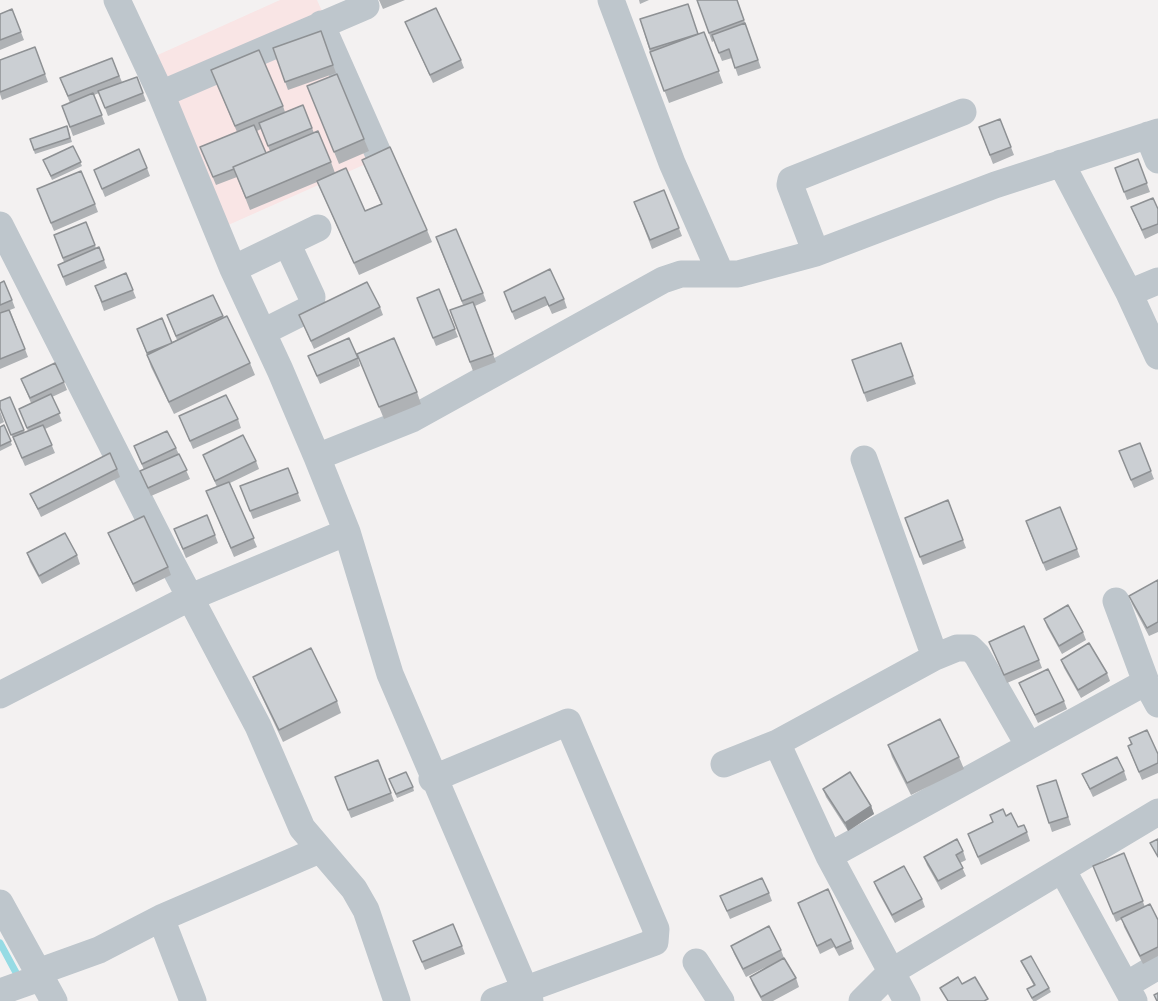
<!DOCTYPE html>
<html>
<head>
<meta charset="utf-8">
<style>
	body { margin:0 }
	canvas { display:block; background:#f3f1f1 }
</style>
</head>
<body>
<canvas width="1158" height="1001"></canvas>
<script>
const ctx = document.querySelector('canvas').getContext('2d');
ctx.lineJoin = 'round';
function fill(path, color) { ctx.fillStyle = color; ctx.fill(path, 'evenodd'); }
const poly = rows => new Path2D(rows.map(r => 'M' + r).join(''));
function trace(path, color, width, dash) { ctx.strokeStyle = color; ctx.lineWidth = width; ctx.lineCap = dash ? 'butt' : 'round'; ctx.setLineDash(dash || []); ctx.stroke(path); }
const medical = poly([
	[280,0,317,0,386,155,226,226,151,58]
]);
const stream = poly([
	[0,943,20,980]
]);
const street = poly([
	[117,0,161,94,233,269,280,370,317,457,347,532,390,674,530,1001],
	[611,0,672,163,720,272],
	[321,24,382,162],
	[161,94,366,6],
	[1148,135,1158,160],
	[1061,163,1129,293,1158,356],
	[0,225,165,550,258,726,302,828,354,889,366,910,397,1001],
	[816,253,790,185,791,180,963,112],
	[233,269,318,228],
	[1129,293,1158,281],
	[263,332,305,311,311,306,312,297,287,243],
	[317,457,412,419,663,280,681,274,738,274,816,253,995,185,1158,132],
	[864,459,935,657],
	[1116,601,1146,682,1158,704],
	[0,695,191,597,347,532],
	[777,743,829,856,907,1001],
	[724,764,777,743,935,657,957,648,970,648,977,655,1029,746],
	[432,779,568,722,656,929,655,942,494,1001],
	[829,856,1146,682],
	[1063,871,1134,1001],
	[0,903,54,1001],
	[161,918,193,1001],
	[696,962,721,1001],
	[1126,985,1158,966],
	[0,992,31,981,38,972,99,950,161,918,319,850],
	[862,1001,891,972,1158,812]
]);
const wall = poly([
	[379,0,405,0,383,9],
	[639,0,649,0,640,4],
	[697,0,737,0,761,68,738,76,732,58,722,61,714,41,712,42],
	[12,9,24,40,0,50,0,14],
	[640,19,698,34,704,32,723,83,669,103,650,52],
	[405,22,461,60,464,68,433,83],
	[321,31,336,73,288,90,273,48],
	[35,47,48,82,2,100,0,94,0,60],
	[112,58,122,82,137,77,146,101,108,116,99,93,94,95,105,124,73,136,62,106,70,103,60,78],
	[211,70,283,106,285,112,303,105,314,133,331,162,335,173,365,211,381,204,367,172,362,160,427,230,432,242,359,275,322,193,317,182,250,210,237,177,216,185,200,147,237,132],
	[261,129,270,151,266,153,257,131],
	[307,86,364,139,369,151,339,164],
	[1000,119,1014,155,993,164,979,127],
	[67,126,72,142,35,154,30,139],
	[73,146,82,166,52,180,43,160],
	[1138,159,1150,192,1127,200,1115,168],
	[147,168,150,176,105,197,94,170],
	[664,190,682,236,652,249,634,202],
	[40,197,95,204,98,212,54,231],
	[1131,207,1158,209,1158,233,1145,239],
	[86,222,96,248,99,247,107,268,66,286,58,265,64,262,54,235],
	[439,246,483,293,486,301,475,306,496,362,473,371,450,310,463,305],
	[126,273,136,298,104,311,95,286],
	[0,283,12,300,15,308,10,310,28,357,0,369],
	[439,289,458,337,436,346,417,298],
	[504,292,564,299,567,308,552,314,548,305,515,320],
	[213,295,223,318,250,363,255,375,174,414,151,367,147,355,137,329,172,342,177,340,167,315],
	[380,307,383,315,314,349,299,315],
	[901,343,916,384,867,402,852,360],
	[357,354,417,392,421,404,384,419],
	[308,356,358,358,360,366,320,384],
	[21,379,64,382,67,390,52,397,62,421,45,429,55,453,25,466,0,408,10,397,25,433,28,431,19,409,31,403],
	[0,411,4,422,0,424],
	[179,416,238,419,241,428,193,449],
	[4,425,12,445,0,451,0,427],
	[1140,443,1154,479,1134,488,1119,451],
	[134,446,176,448,190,479,151,496,140,471,144,470],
	[203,455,256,461,259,469,230,483,257,547,234,557,206,491,217,487],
	[288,468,301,501,253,519,240,486],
	[117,469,120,477,41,517,30,494],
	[948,500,966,548,923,565,905,518],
	[174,529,215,535,218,543,186,558],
	[1029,530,1077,549,1080,557,1046,571],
	[108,533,168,567,171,575,136,592],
	[27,553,77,555,80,564,42,584,30,562],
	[1158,580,1158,632,1149,636,1132,604,1129,596],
	[1044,619,1083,632,1086,640,1062,654,1047,627],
	[989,642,1039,660,1042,668,1007,683],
	[1061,660,1107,673,1110,681,1081,698,1064,668],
	[253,677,337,701,341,713,283,742,258,689],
	[1019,683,1064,701,1067,709,1038,723],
	[1129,738,1158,754,1158,773,1142,780,1131,754,1131,745],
	[888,745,959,757,964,769,911,795,892,757],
	[378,760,394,801,351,818,335,777],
	[1124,771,1127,780,1093,797,1082,774],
	[389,779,413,787,414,791,397,798],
	[1056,780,1071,825,1052,832,1037,786],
	[823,789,871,806,874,814,848,831,826,797],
	[990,815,1006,816,1018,827,1027,832,1030,841,981,865,968,834,993,822],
	[963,851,966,860,960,863,966,876,941,890,927,865,924,857],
	[1124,853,1145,907,1158,920,1158,956,1143,964,1124,927,1122,919,1116,922,1093,866],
	[874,882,922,899,925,907,895,923,877,890],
	[769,893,772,901,730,919,720,896],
	[798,903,851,941,854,949,839,956,834,947,820,954],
	[413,941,462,946,465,954,425,970],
	[731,946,781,950,784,958,796,978,799,987,773,1001,762,1001,753,985,750,977,766,967,746,977,734,954],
	[1021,961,1049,988,1051,992,1036,1001,1033,1001,1027,989,1034,986]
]);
const shadedWall = poly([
	[871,806,874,814,848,831,845,823]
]);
const building = poly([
	[697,0,737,0,744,20,709,33,697,0],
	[688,4,698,34,650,49,640,19,688,4],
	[436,8,461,60,430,75,405,22,436,8],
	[12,9,21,32,0,40,0,14,12,9],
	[745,23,758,60,735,68,729,49,719,53,712,35,745,23],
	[321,31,333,65,285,82,273,48,321,31],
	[704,32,719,71,664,91,650,52,704,32],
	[35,47,45,74,0,92,0,60,35,47],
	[259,50,283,106,235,126,211,70,259,50],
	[112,58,119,76,68,96,60,78,112,58],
	[337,74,364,139,334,152,307,86,337,74],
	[137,77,143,93,105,108,98,91,137,77],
	[93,93,102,115,70,127,62,106,93,93],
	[303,105,312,128,268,146,259,123,303,105],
	[1000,119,1011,147,990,155,979,127,1000,119],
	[254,125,266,153,233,167,234,169,213,177,200,147,254,125],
	[67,126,70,138,34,150,30,139,67,126],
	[318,131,331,162,246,198,233,167,318,131],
	[73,146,81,162,51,176,43,160,73,146],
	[390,147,427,230,354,263,317,181,346,168,365,211,382,204,362,160,390,147],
	[139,149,147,168,102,189,94,170,139,149],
	[1138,159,1147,183,1124,192,1115,168,1138,159],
	[81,171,95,204,51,223,37,189,81,171],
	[664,190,679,228,650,240,634,202,664,190],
	[1153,198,1158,209,1158,224,1142,230,1131,207,1153,198],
	[86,222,95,245,63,258,54,235,86,222],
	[456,229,483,293,462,301,436,237,456,229],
	[99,247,104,260,63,277,58,265,99,247],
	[550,269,564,299,549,306,545,297,512,312,504,292,550,269],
	[126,273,133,290,102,302,95,286,126,273],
	[4,281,12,300,0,305,0,283,4,281],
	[367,282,380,307,311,341,299,315,367,282],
	[439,289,455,329,433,338,417,298,439,289],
	[213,295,223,316,176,336,167,315,213,295],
	[473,302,493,354,470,362,450,310,473,302],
	[9,310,25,349,0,359,0,313,9,310],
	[227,316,250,363,169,402,147,355,227,316],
	[162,318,172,343,147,353,137,329,162,318],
	[349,338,358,358,317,376,308,356,349,338],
	[394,338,417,392,379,407,357,354,394,338],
	[901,343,913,376,864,393,852,360,901,343],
	[55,363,64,382,30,398,21,379,55,363],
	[51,394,60,413,27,428,19,409,51,394],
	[226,395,238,419,190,441,179,416,226,395],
	[10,397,24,430,11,435,0,408,0,401,10,397],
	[4,425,11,441,0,446,0,427,4,425],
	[43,425,52,445,22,458,13,437,43,425],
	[167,431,176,448,142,464,134,446,167,431],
	[243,435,256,461,215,481,203,455,243,435],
	[1140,443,1151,471,1131,480,1119,451,1140,443],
	[110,453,117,469,38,509,30,494,110,453],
	[179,454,187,470,148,488,140,471,179,454],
	[288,468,298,493,250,511,240,486,288,468],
	[229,482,254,538,231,548,206,491,229,482],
	[948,500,963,540,920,557,905,518,948,500],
	[1060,507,1077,549,1043,563,1026,521,1060,507],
	[207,515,215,535,183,549,174,529,207,515],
	[144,516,168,567,133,584,108,533,144,516],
	[65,533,77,555,39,576,27,553,65,533],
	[1158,580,1158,622,1147,628,1129,596,1158,580],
	[1068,605,1083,632,1059,646,1044,619,1068,605],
	[1024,626,1039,660,1004,675,989,642,1024,626],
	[1089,643,1107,673,1078,690,1061,660,1089,643],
	[311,648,337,701,279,730,253,677,311,648],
	[1048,669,1064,701,1035,715,1019,683,1048,669],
	[940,719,959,757,907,783,888,745,940,719],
	[1147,730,1158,754,1158,763,1139,772,1128,746,1132,744,1129,738,1147,730],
	[1117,757,1124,771,1090,789,1082,774,1117,757],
	[378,760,391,793,348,810,335,777,378,760],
	[406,772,413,787,396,794,389,779,406,772],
	[850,772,871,806,845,823,823,789,850,772],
	[1056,780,1068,817,1049,823,1037,786,1056,780],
	[1003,809,1006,816,1011,813,1018,827,1024,825,1027,832,978,857,968,834,993,822,990,815,1003,809],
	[957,839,963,851,956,855,963,868,938,881,924,857,957,839],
	[1158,839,1158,857,1150,843,1158,839],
	[1124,853,1143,901,1113,914,1093,866,1124,853],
	[904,866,922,899,892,915,874,882,904,866],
	[762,878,769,893,727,911,720,896,762,878],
	[828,889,851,941,836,948,831,939,817,946,798,903,828,889],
	[1150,904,1158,920,1158,947,1140,956,1121,918,1150,904],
	[453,924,462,946,422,962,413,941,453,924],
	[769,926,781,950,743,969,731,946,769,926],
	[1031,956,1049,988,1032,998,1027,989,1035,985,1021,961,1031,956],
	[784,958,796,978,761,997,750,977,784,958],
	[958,977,962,984,975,977,988,999,984,1001,948,1001,940,988,958,977],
	[1158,993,1158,1001,1157,1001,1154,995,1158,993]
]);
fill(medical, '#f9e5e5');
trace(stream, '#96dbe4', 7);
trace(street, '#bec6cc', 27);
fill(wall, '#afb2b5');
fill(shadedWall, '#8e9194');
fill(building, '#cbcfd3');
trace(building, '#8e9194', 1.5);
</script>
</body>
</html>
